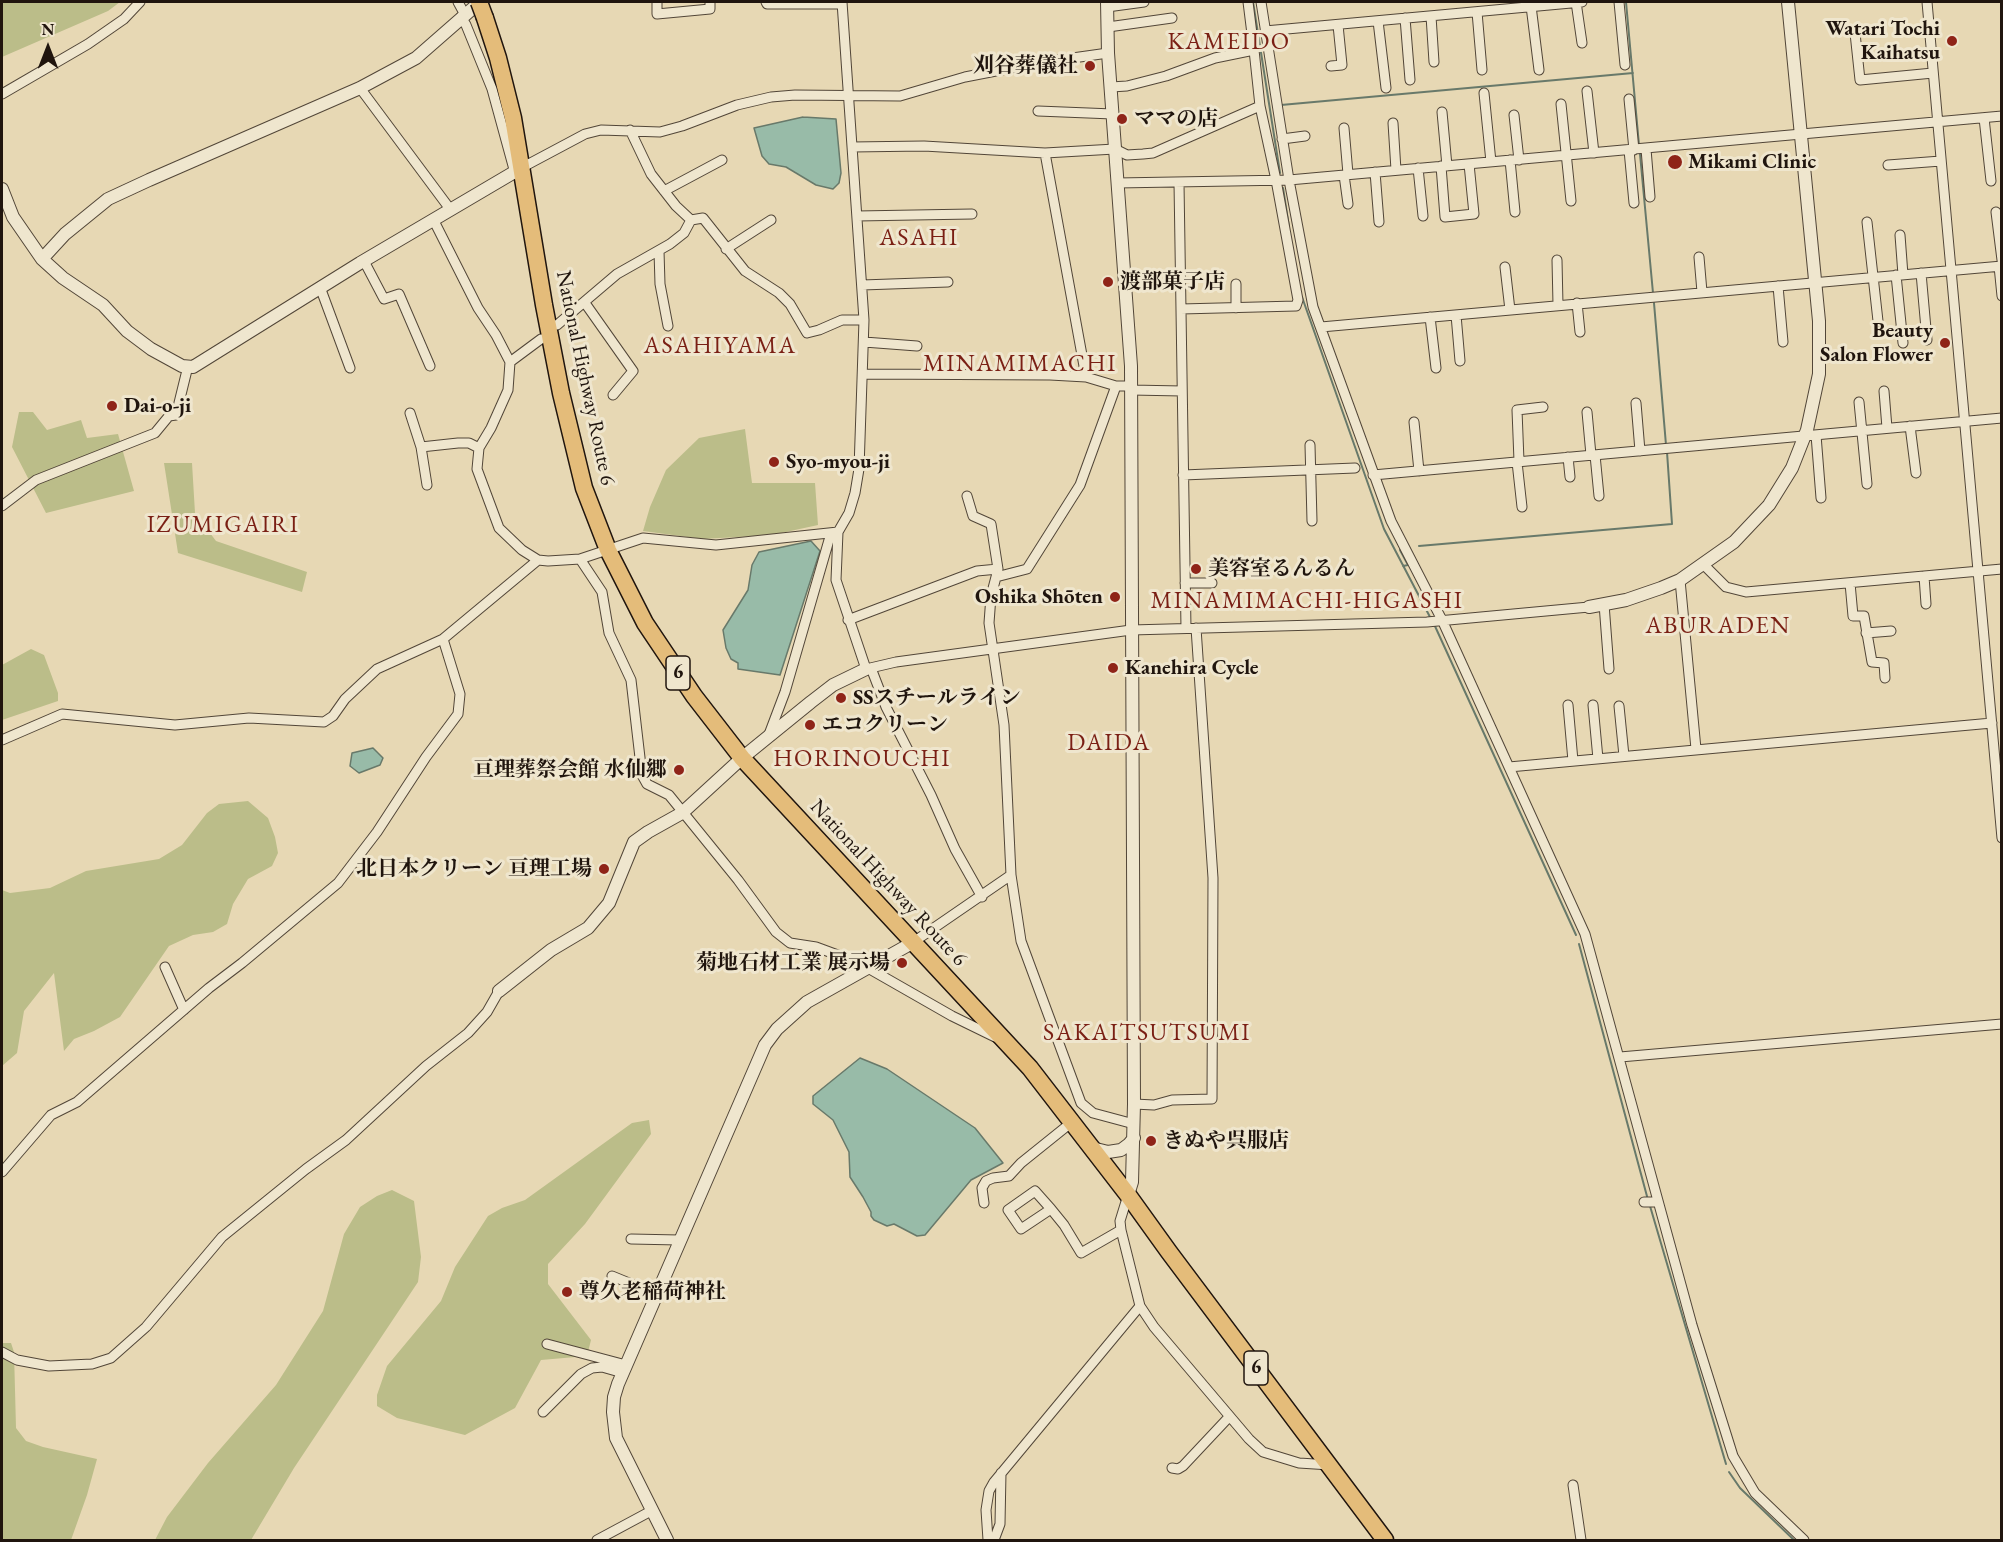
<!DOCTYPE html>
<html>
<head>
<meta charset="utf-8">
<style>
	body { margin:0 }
	#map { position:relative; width:2003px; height:1542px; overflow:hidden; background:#e7d8b4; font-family:"EB Garamond",serif }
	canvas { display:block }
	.frame { position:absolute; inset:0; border:3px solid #20150e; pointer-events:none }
	.north { position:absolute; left:18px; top:18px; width:60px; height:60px; -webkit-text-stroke:4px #efe6ce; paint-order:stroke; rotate:0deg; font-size:16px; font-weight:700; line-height:24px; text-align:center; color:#20150e }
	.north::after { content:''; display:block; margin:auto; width:21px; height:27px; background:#20150e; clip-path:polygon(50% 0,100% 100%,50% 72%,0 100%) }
</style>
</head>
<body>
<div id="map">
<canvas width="2003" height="1542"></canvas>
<div class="frame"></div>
<div class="north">N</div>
</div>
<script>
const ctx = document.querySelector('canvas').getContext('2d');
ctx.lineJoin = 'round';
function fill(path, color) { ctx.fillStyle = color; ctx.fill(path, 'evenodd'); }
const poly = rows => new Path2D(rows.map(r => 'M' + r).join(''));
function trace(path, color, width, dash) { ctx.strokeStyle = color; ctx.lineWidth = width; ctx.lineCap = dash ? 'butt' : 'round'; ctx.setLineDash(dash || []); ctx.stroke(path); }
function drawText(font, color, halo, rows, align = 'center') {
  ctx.font = font + ' "EB Garamond","Noto Serif JP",serif'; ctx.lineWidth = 6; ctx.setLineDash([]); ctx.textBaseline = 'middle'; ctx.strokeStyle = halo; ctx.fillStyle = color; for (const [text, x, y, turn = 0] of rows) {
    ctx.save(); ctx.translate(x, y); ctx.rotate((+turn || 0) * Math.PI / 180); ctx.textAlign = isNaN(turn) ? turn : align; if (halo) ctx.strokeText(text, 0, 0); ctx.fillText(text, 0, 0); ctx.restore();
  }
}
const green = poly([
	[2,2,120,2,108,11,2,57],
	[19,412,33,412,47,430,81,420,87,438,118,434,134,491,46,513,12,447],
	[745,429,752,483,815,483,818,525,772,535,703,539,643,531,650,507,666,470,699,438],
	[164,463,192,463,195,513,216,541,307,572,302,592,178,553],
	[31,649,44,655,58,693,58,701,2,720,2,665],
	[248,801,268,818,275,837,278,853,272,866,248,879,233,904,227,924,213,932,193,935,169,946,120,1017,94,1031,74,1039,64,1051,54,973,24,1011,17,1053,2,1066,2,890,10,893,50,888,86,871,159,859,182,845,207,813,219,804],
	[649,1120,651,1134,585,1224,548,1264,548,1284,591,1340,587,1356,541,1360,515,1408,465,1435,397,1418,377,1406,377,1395,387,1366,441,1301,455,1267,488,1216,502,1208,525,1200,632,1123],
	[392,1190,414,1201,421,1257,418,1282,294,1468,251,1540,155,1540,167,1517,208,1463,276,1385,323,1311,344,1234,360,1207,377,1196],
	[2,1343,11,1343,14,1352,16,1428,26,1441,43,1447,97,1459,87,1495,71,1540,2,1540]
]);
const water = poly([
	[803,117,836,119,841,173,839,183,833,189,816,185,786,167,769,164,762,156,754,128,803,117],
	[811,541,820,551,780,675,738,669,738,663,731,659,726,648,723,630,748,590,752,565,759,552,811,541],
	[373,748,383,758,380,765,359,773,350,766,352,753,373,748],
	[860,1058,887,1069,975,1128,1003,1163,971,1180,925,1235,917,1236,894,1224,887,1226,874,1220,871,1216,871,1212,863,1197,850,1177,849,1152,833,1120,813,1104,813,1096,860,1058]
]);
const stream = poly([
	[1253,2,1280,173],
	[1626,2,1639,145],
	[1281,105,1633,73],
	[1640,154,1653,293],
	[1283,188,1289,227],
	[1302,297,1384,529,1430,617],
	[1654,303,1666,445],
	[1419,546,1672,524,1667,452],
	[1400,550,1408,565,1403,566],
	[1434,624,1576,935],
	[1579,944,1648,1200],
	[1650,1206,1726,1464],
	[1729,1472,1740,1488,1794,1540]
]);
const minor = poly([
	[458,2,464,13],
	[657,2,657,14,710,9,710,2],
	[766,2,767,4,842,4],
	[1248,2,1254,50],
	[1261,2,1289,180,1313,307,1391,521,1442,620,1585,934,1692,1325,1733,1456,1755,1493,1804,1540],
	[1576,2,1582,43],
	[1619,2,1625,65],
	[1927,2,2002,838],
	[1531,6,1539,70],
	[1107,7,1144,2],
	[1477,12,1482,70],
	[1431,16,1434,62],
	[461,17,466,25,492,89,515,173],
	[1405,18,1410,80],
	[1378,21,1386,88],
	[1108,27,1172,18],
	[1265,31,1582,2],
	[1855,33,1860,80,1933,73],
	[1331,66,1342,65,1338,25],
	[1111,87,1127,86,1166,76,1215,58,1254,50,1260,106],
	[360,88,450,209],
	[1587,91,1594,153],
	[1484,93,1491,162],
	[2,94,88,44,124,19,140,2],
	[1629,99,1634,150],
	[1561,104,1571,201],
	[1038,111,1113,114],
	[1442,112,1447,166],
	[1514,115,1519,160],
	[1984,118,1991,181],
	[1393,123,1396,170],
	[1344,128,1348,174],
	[630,130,651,174,676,206,691,220,703,218,745,271,779,293,790,304,807,333,819,330,842,320,864,320],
	[1282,139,1305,136],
	[852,147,924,146,1045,153,1115,149,1127,155,1143,154,1153,153,1260,106,1276,180,1298,300,1296,306,1181,309],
	[1646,149,1650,197],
	[1629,150,1634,203],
	[1045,153,1086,377],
	[1510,160,1515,212],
	[1888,165,1941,161],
	[1441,166,1445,217,1474,214,1469,164],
	[523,167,585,134,601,130,660,132,682,126,737,105,771,97,795,95,900,96,965,77,1037,63,1108,53],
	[1418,168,1423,216],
	[1375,172,1379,222],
	[1344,175,1348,204],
	[1117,183,1289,180,2002,116],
	[1179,183,1186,628],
	[664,191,722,160],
	[1996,212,2002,260],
	[857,216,972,214],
	[433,219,478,308,496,335,510,362,508,390,491,428,479,448,477,469,499,528,522,550,538,560,548,561,580,559,643,538,716,545,838,532],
	[1867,222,1878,321],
	[1900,235,1903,275],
	[726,249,771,220],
	[659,251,660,284,668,326],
	[1699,257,1702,292],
	[1557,260,1558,305],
	[364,261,384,299,399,294,430,366],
	[1999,266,2002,296],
	[1505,267,1510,310],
	[1921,273,1927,340],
	[1896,275,1903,343],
	[1236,284,1236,308],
	[862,285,948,282],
	[1778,286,1783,342],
	[320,287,350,368],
	[585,303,633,371,613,395],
	[1577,303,1580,332],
	[1456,315,1460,361],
	[1430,317,1436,368],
	[557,325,617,274,670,244,684,233,691,220],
	[1321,327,2002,266],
	[864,342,917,346],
	[510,362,541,339],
	[863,374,1050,375,1086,377,1116,386,1131,386],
	[1116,386,1080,485,1027,569,996,577,991,596,989,623,1004,725,1011,875,1021,941,1081,1103,1093,1113,1134,1124],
	[1131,390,1182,391],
	[1884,391,1887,428],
	[1859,402,1867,484],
	[1636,403,1640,451],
	[1587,412,1591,455],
	[410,413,421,447],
	[1414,422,1419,471],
	[1910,426,1916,473],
	[1816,435,1821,498],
	[1310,445,1312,521],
	[1595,455,1599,496],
	[1568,457,1570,477],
	[1519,461,1517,410,1543,407],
	[1517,462,1522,507],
	[1183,475,1355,468],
	[1373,475,2002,418],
	[427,485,421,447,458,443,469,443,479,448],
	[967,496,973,516,991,524,998,569],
	[2,506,36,480,155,433,169,416,176,415,188,366],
	[838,532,836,580,866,669,896,662,1131,630,1427,622,1589,607],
	[580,559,602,592,609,633,631,680,642,775,647,784,669,795,738,880,776,932,790,943,816,947,843,957,864,970],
	[1703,564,1726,587,1746,592,2002,569],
	[1924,576,1926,604],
	[1680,580,1696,749],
	[1185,583,1212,583],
	[1850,583,1853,616,1864,616,1872,662,1884,663,1885,678],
	[1604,604,1609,669],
	[848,620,977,571,998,569,996,577],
	[1866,633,1891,631],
	[871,668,886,707,931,795,955,849,982,897],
	[1568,705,1573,761],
	[1593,705,1598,759],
	[1619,706,1624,756],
	[768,737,785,692,829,540,838,532,849,513,855,493,859,469,864,320,842,2],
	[2,740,62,714,175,725,249,718,324,722,333,716,345,699,377,669,443,639,538,560],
	[1509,767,1992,723],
	[912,943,1011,875],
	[165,967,184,1010],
	[868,968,952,1016,995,1037],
	[1620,1057,2002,1024],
	[1134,1104,1154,1105,1172,1100,1212,1099,1213,878,1196,628],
	[2,1172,51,1115,77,1102,209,988,242,963,338,883,377,832,426,757,458,714,460,694,443,639],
	[1128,1195,1120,1221,1121,1230,1140,1306,1154,1327,1249,1439,1263,1452,1299,1463,1330,1465],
	[1644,1202,1658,1202],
	[984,1203,982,1188,986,1181,993,1178,1009,1176,1021,1163,1072,1122],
	[1051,1209,1021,1229,1008,1210,1035,1191,1051,1209,1064,1225,1081,1253,1121,1230],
	[631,1239,679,1240],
	[612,1276,656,1294],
	[547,1344,626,1365],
	[2,1352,17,1360,49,1366,92,1364,111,1358,146,1327,222,1237,306,1169,346,1140,426,1066,468,1033,487,1012,499,991],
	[543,1412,581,1374,592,1368,602,1367,623,1373],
	[1172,1468,1178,1469,1183,1466,1229,1417],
	[1573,1485,1581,1540],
	[597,1540,651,1511],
	[988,1540,986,1510,989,1491,994,1482,1140,1306],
	[994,1540,1000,1524,1001,1473]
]);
const tertiary = poly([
	[1107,2,1108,53,1131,366,1134,1104,1132,1182,1128,1195],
	[2,189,13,217,42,259,63,278,103,305,127,331,151,349,182,366,193,367,360,263,523,167],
	[42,259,65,234,108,199,149,180,360,88,416,58,480,2],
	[1589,607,1626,600,1661,588,1680,580,1734,542,1769,505,1792,468,1807,430,1819,374,1819,321,1788,2],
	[499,991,551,950,588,928,609,903,634,842,648,832,682,813,742,758,811,702,833,685,866,669],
	[1092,1148,1108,1152,1121,1150,1129,1144,1134,1138],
	[667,1540,616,1438,613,1412,614,1397,618,1384,765,1045,777,1029,807,1002,912,943]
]);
const trunk = poly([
	[485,18,498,58,513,118,544,305,561,393,584,488,608,550,645,623,694,696,742,758,1030,1068,1128,1195,1169,1252,1385,1540]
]);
const trunkBridge = poly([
	[479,2,485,18]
]);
const markers = [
	[1952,41,6,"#8f2418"],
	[1090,66,6,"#8f2418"],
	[1122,119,6,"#8f2418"],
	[1675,162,8,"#8f2418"],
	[1108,282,6,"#8f2418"],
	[1945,343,6,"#8f2418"],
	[112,406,6,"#8f2418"],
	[774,462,6,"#8f2418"],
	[1196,569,6,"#8f2418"],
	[1115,597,6,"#8f2418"],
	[1113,668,6,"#8f2418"],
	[841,698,6,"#8f2418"],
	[810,725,6,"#8f2418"],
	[679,770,6,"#8f2418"],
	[604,869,6,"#8f2418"],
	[902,963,6,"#8f2418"],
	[1151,1141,6,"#8f2418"],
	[567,1292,6,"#8f2418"]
];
const shields = [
	[678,673,24],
	[1256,1368,24]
];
const shieldNames = [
	["6",678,673],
	["6",1256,1368]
];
const poiNames = [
	["Watari Tochi",1940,29,"right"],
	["Kaihatsu",1940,53,"right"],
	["刈谷葬儀社",1078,66,"right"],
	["ママの店",1134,119],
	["Mikami Clinic",1688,162],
	["渡部菓子店",1120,282],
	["Beauty",1933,331,"right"],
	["Salon Flower",1933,355,"right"],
	["Dai-o-ji",124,406],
	["Syo-myou-ji",786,462],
	["美容室るんるん",1208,569],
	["Oshika Shōten",1103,597,"right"],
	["Kanehira Cycle",1125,668],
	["SSスチールライン",853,698],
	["エコクリーン",822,725],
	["亘理葬祭会館 水仙郷",667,770,"right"],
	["北日本クリーン 亘理工場",592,869,"right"],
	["菊地石材工業 展示場",890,963,"right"],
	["きぬや呉服店",1163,1141],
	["尊久老稲荷神社",579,1292]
];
const streetNames = [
	["National Highway Route 6",585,378,78],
	["National Highway Route 6",888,883,47]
];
const quarterNames = [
	["KAMEIDO",1229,42],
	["ASAHI",919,238],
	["ASAHIYAMA",720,346],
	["MINAMIMACHI",1020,364],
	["IZUMIGAIRI",223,525],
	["MINAMIMACHI-HIGASHI",1307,601],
	["ABURADEN",1718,626],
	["DAIDA",1109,743],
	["HORINOUCHI",862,759],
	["SAKAITSUTSUMI",1147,1033]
];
fill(green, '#bbbd89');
fill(water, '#98bba8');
trace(water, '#68796a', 1.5);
trace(stream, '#68796a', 2);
trace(minor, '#524638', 11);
trace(tertiary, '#524638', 14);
trace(trunk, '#20150e', 19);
trace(minor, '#efe6ce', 9);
trace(tertiary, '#efe6ce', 12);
trace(trunk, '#e4bc7a', 16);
trace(trunkBridge, '#20150e', 19, []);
trace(trunkBridge, '#e4bc7a', 16);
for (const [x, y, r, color] of markers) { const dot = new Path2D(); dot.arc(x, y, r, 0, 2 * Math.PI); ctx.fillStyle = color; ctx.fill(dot); trace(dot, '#efe6ce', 2); }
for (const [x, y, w] of shields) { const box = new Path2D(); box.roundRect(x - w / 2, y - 17, w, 34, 4.5); ctx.fillStyle = '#efe6ce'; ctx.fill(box); trace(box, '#20150e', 1.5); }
drawText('bold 20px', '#20150e', null, shieldNames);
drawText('bold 21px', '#20150e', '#efe6ce', poiNames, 'left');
drawText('21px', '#20150e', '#efe6ce', streetNames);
ctx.letterSpacing = '1.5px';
drawText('24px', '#7a1f14', '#efe6ce', quarterNames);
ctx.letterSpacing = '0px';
</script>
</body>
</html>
